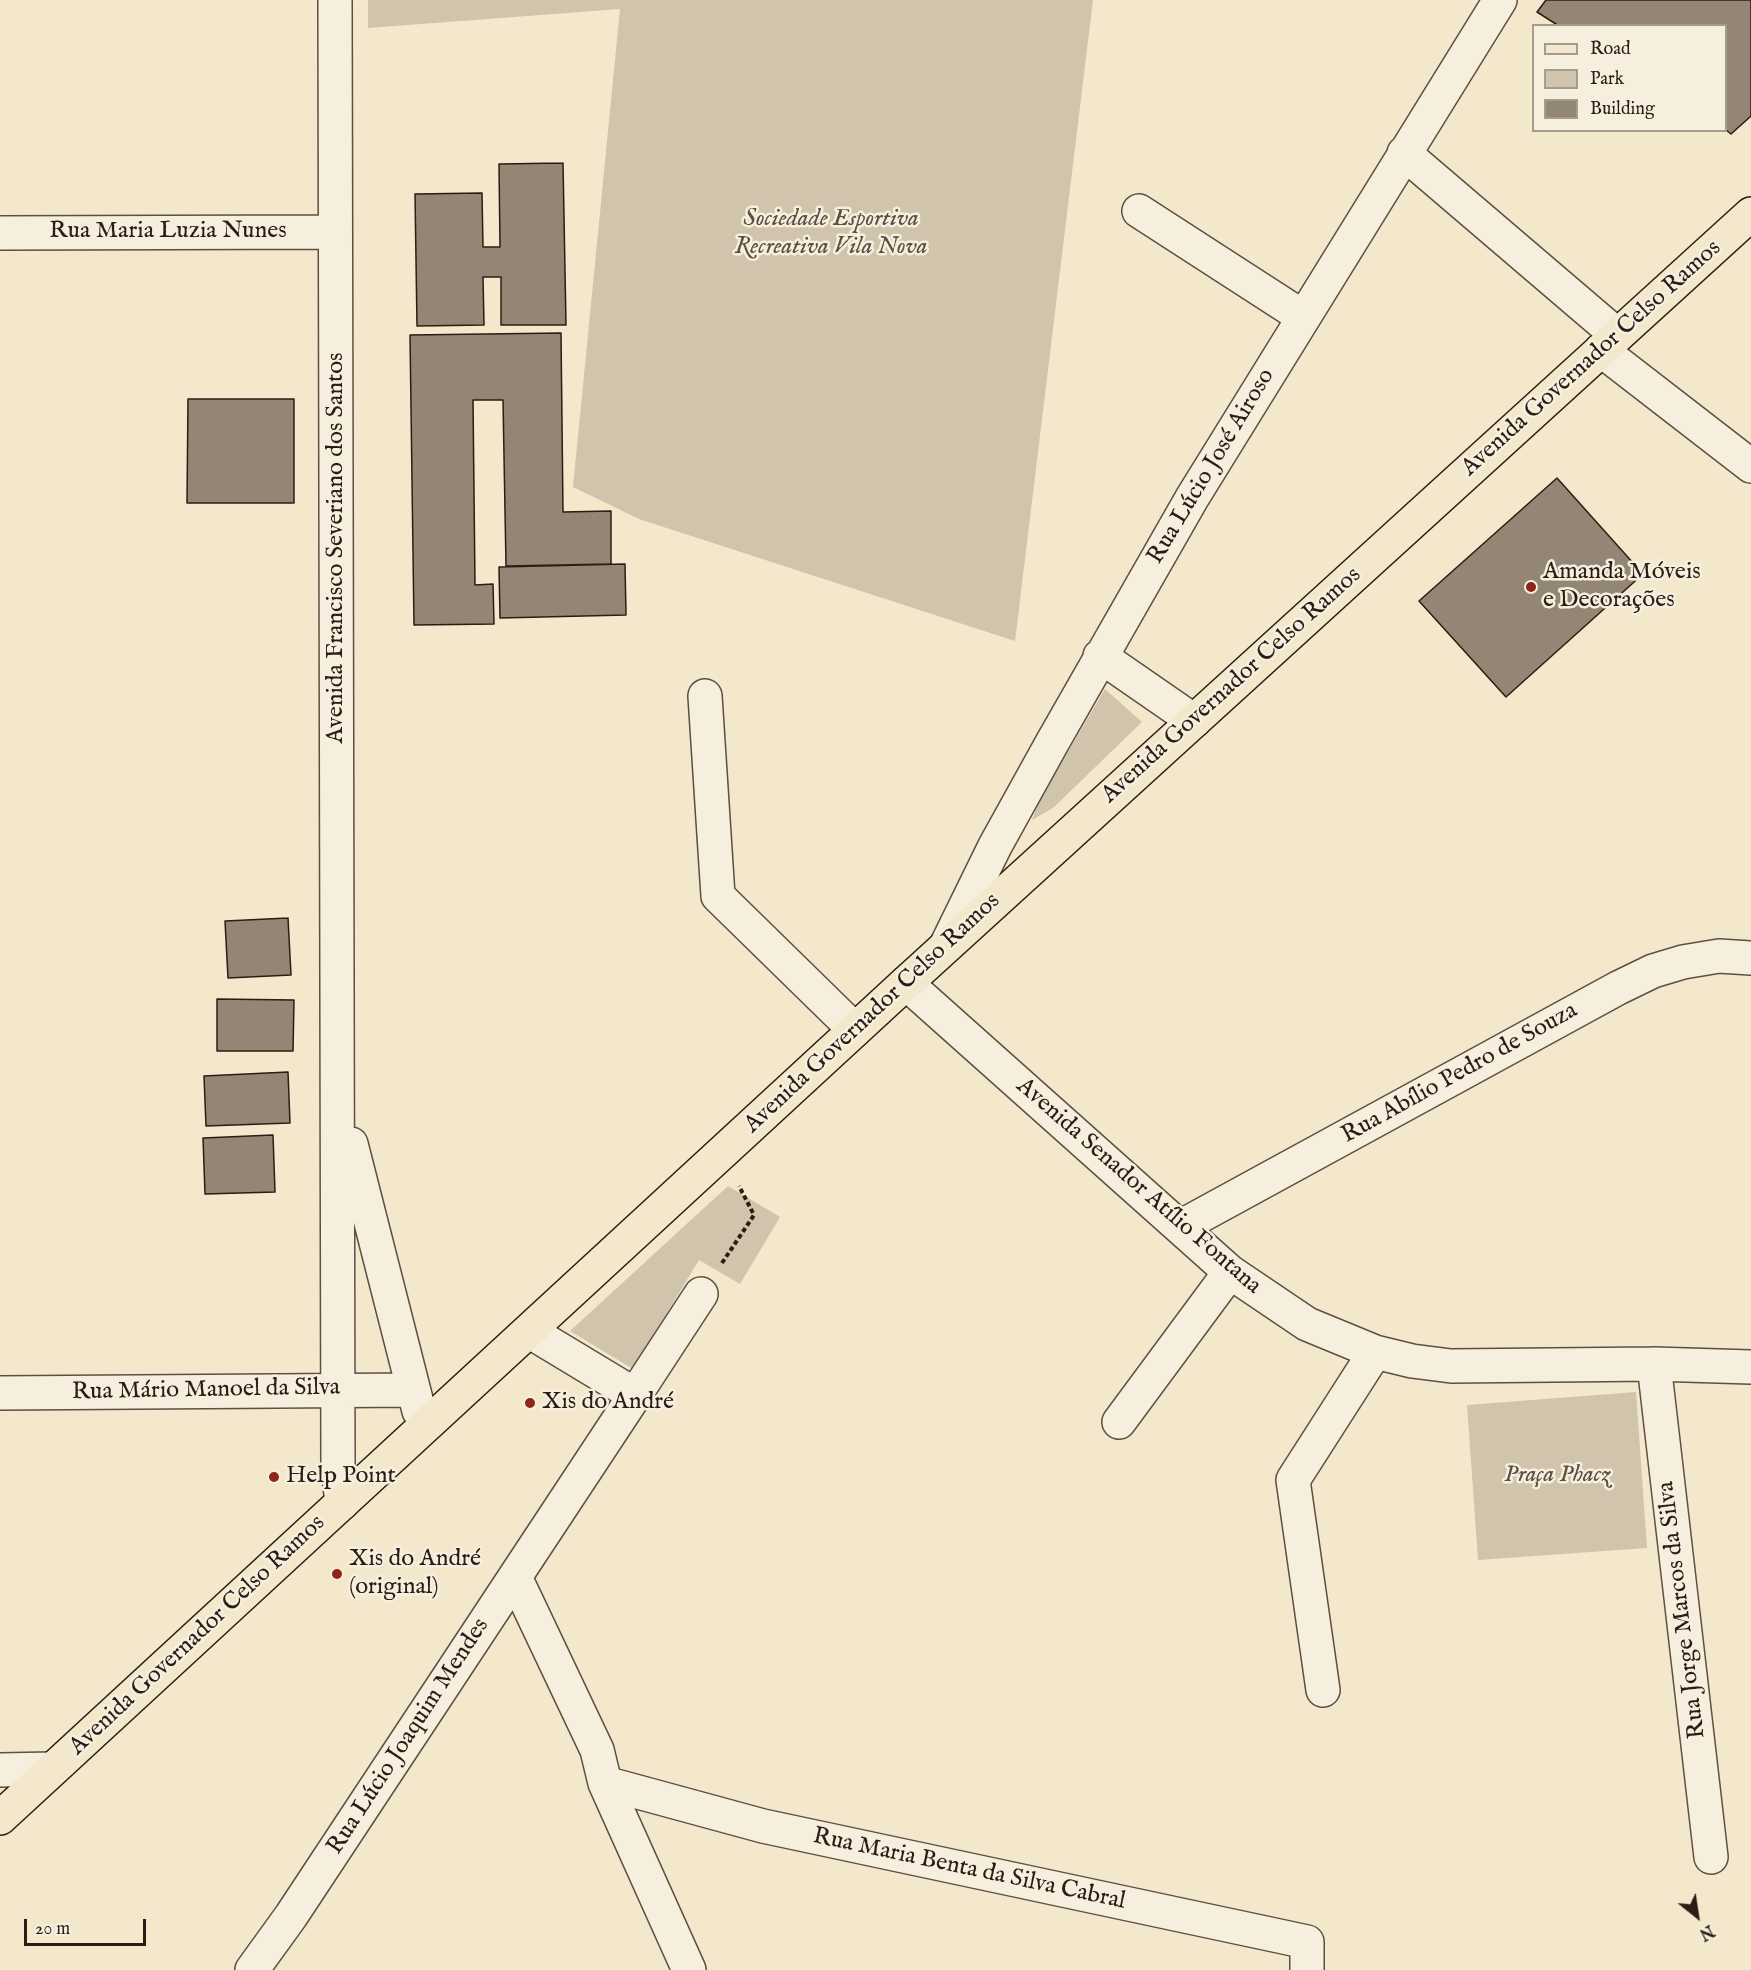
<!DOCTYPE html>
<html>
<head>
<meta charset="utf-8">
<style>
	body { margin:0 }
	#map { position:relative; width:1751px; height:1970px; overflow:hidden; background:#f3e7cc; font-family:"IM FELL English",serif }
	canvas { display:block }
	.legend { position:absolute; left:1532px; top:24px; width:195px; height:108px; box-sizing:border-box; background:#f7efde; border:2px solid #a59b8e; margin:0; padding:8px 10px; list-style:none; font-size:18px; color:#2b1c15 }
	.legend li { display:flex; align-items:center; gap:12px; height:30px }
	.legend b { width:30px; border:2px solid #a59b8e }
	.north { position:absolute; left:1667px; top:1886px; width:60px; height:60px; -webkit-text-stroke:4px #f7efde; paint-order:stroke; rotate:150deg; font-size:16px; font-weight:700; line-height:24px; text-align:center; color:#2b1c15 }
	.north::after { content:''; display:block; margin:auto; width:21px; height:27px; background:#2b1c15; clip-path:polygon(50% 0,100% 100%,50% 72%,0 100%) }
	.scale { position:absolute; left:24px; top:1919px; width:122px; height:27px; box-sizing:border-box; border:3px solid #2b1c15; border-top:0; padding-left:8px; font-size:18px; line-height:21px; white-space:nowrap; color:#2b1c15; -webkit-text-stroke:4px #f7efde; paint-order:stroke }
</style>
</head>
<body>
<div id="map">
<canvas width="1751" height="1970"></canvas>
<ul class="legend">
<li><b style="height:8px;background:#f3e7cc"></b>Road</li>
<li><b style="height:16px;background:#d1c4ad"></b>Park</li>
<li><b style="height:16px;background:#938674"></b>Building</li>
</ul>
<div class="north">N</div>
<div class="scale">20 m</div>
</div>
<script>
const ctx = document.querySelector('canvas').getContext('2d');
ctx.lineJoin = 'round';
function fill(path, color) { ctx.fillStyle = color; ctx.fill(path, 'evenodd'); }
const poly = rows => new Path2D(rows.map(r => 'M' + r).join(''));
function trace(path, color, width, dash) { ctx.strokeStyle = color; ctx.lineWidth = width; ctx.lineCap = dash ? 'butt' : 'round'; ctx.setLineDash(dash || []); ctx.stroke(path); }
function drawText(font, color, halo, rows, align = 'center') {
  ctx.font = font + ' "IM FELL English",serif'; ctx.lineWidth = 5; ctx.setLineDash([]); ctx.textBaseline = 'middle'; ctx.strokeStyle = halo; ctx.fillStyle = color; for (const [text, x, y, turn = 0] of rows) {
    ctx.save(); ctx.translate(x, y); ctx.rotate((+turn || 0) * Math.PI / 180); ctx.textAlign = isNaN(turn) ? turn : align; if (halo) ctx.strokeText(text, 0, 0); ctx.fillText(text, 0, 0); ctx.restore();
  }
}
const green = poly([
	[368,0,1093,0,1015,641,639,519,573,487,620,9,368,28],
	[1105,689,1142,722,1053,808,1032,820,1039,801],
	[728,1186,780,1217,740,1284,699,1260,633,1369,570,1331],
	[1636,1392,1647,1548,1478,1560,1467,1405]
]);
const building = poly([
	[1546,0,1751,0,1751,116,1731,134,1726,130,1726,26,1559,26,1537,12,1546,0],
	[563,163,566,325,501,325,501,277,483,277,484,325,417,326,415,194,482,193,483,247,500,247,499,164,563,163],
	[561,333,563,512,611,511,611,564,506,566,503,400,473,400,475,585,493,584,494,624,414,625,410,335,561,333],
	[188,399,294,399,294,503,187,503,188,399],
	[1557,478,1643,574,1506,697,1419,601,1557,478],
	[625,564,626,615,500,618,499,567,625,564],
	[288,918,291,975,228,978,225,921,288,918],
	[217,999,294,1000,293,1051,217,1051,217,999],
	[288,1072,290,1123,206,1126,204,1076,288,1072],
	[273,1135,275,1192,205,1194,203,1138,273,1135]
]);
const path = poly([
	[722,1263,754,1215,739,1186]
]);
const minor = poly([
	[335,0,338,1469,342,1503],
	[1404,153,1617,335],
	[1139,211,1303,317],
	[0,233,335,232],
	[1601,350,1751,466],
	[1100,656,1194,721],
	[705,696,718,896,855,1030],
	[946,946,995,846,1052,743,1192,498,1500,0],
	[906,983,1230,1272,1307,1324,1375,1352,1412,1361,1451,1366,1654,1364,1751,1367],
	[351,1144,419,1411],
	[1180,1227,1618,988,1653,971,1683,962,1719,956,1751,958],
	[1654,1364,1711,1857],
	[0,1393,413,1390],
	[635,1395,701,1294],
	[1119,1422,1230,1272],
	[515,1577,597,1750,605,1783,689,1970],
	[1323,1690,1293,1480,1375,1352],
	[0,1770,53,1769],
	[605,1783,763,1826,1307,1942,1307,1970],
	[252,1970,291,1916,635,1395,529,1331]
]);
const major = poly([
	[0,1818,906,983,1751,214]
]);
const markers = [
	[1531,587,6,"#8f2418"],
	[530,1403,6,"#8f2418"],
	[274,1477,6,"#8f2418"],
	[337,1574,6,"#8f2418"]
];
const parkNames = [
	["Sociedade Esportiva",831,220],
	["Recreativa Vila Nova",831,248],
	["Praça Phacz",1557,1476]
];
const streetNames = [
	["Rua Maria Luzia Nunes",168,232],
	["Avenida Governador Celso Ramos",1592,359,-42],
	["Rua Lúcio José Airoso",1212,467,-59],
	["Avenida Francisco Severiano dos Santos",337,548,-90],
	["Avenida Governador Celso Ramos",1232,686,-42],
	["Avenida Governador Celso Ramos",873,1014,-43],
	["Rua Abílio Pedro de Souza",1460,1074,-29],
	["Avenida Senador Atílio Fontana",1138,1187,41],
	["Rua Mário Manoel da Silva",206,1391,-1],
	["Rua Jorge Marcos da Silva",1683,1610,-97],
	["Avenida Governador Celso Ramos",198,1636,-43],
	["Rua Lúcio Joaquim Mendes",409,1737,-57],
	["Rua Maria Benta da Silva Cabral",969,1870,12]
];
const poiNames = [
	["Amanda Móveis",1543,573],
	["e Decorações",1543,601],
	["Xis do André",542,1403],
	["Help Point",286,1477],
	["Xis do André",349,1560],
	["(original)",349,1588]
];
fill(green, '#d1c4ad');
fill(building, '#938674');
trace(building, '#2b1c15', 1.5);
trace(minor, '#5d4f43', 36);
trace(major, '#2b1c15', 36);
trace(path, '#2b1c15', 4, [4.5, 3]);
trace(minor, '#f7efde', 33);
trace(major, '#f3e7cc', 33);
for (const [x, y, r, color] of markers) { const dot = new Path2D(); dot.arc(x, y, r, 0, 2 * Math.PI); ctx.fillStyle = color; ctx.fill(dot); trace(dot, '#f7efde', 2); }
drawText('italic 24px', '#5d4e43', '#f7efde', parkNames);
drawText('24px', '#2b1c15', '#f7efde', streetNames);
drawText('24px', '#2b1c15', '#f7efde', poiNames, 'left');
</script>
</body>
</html>
